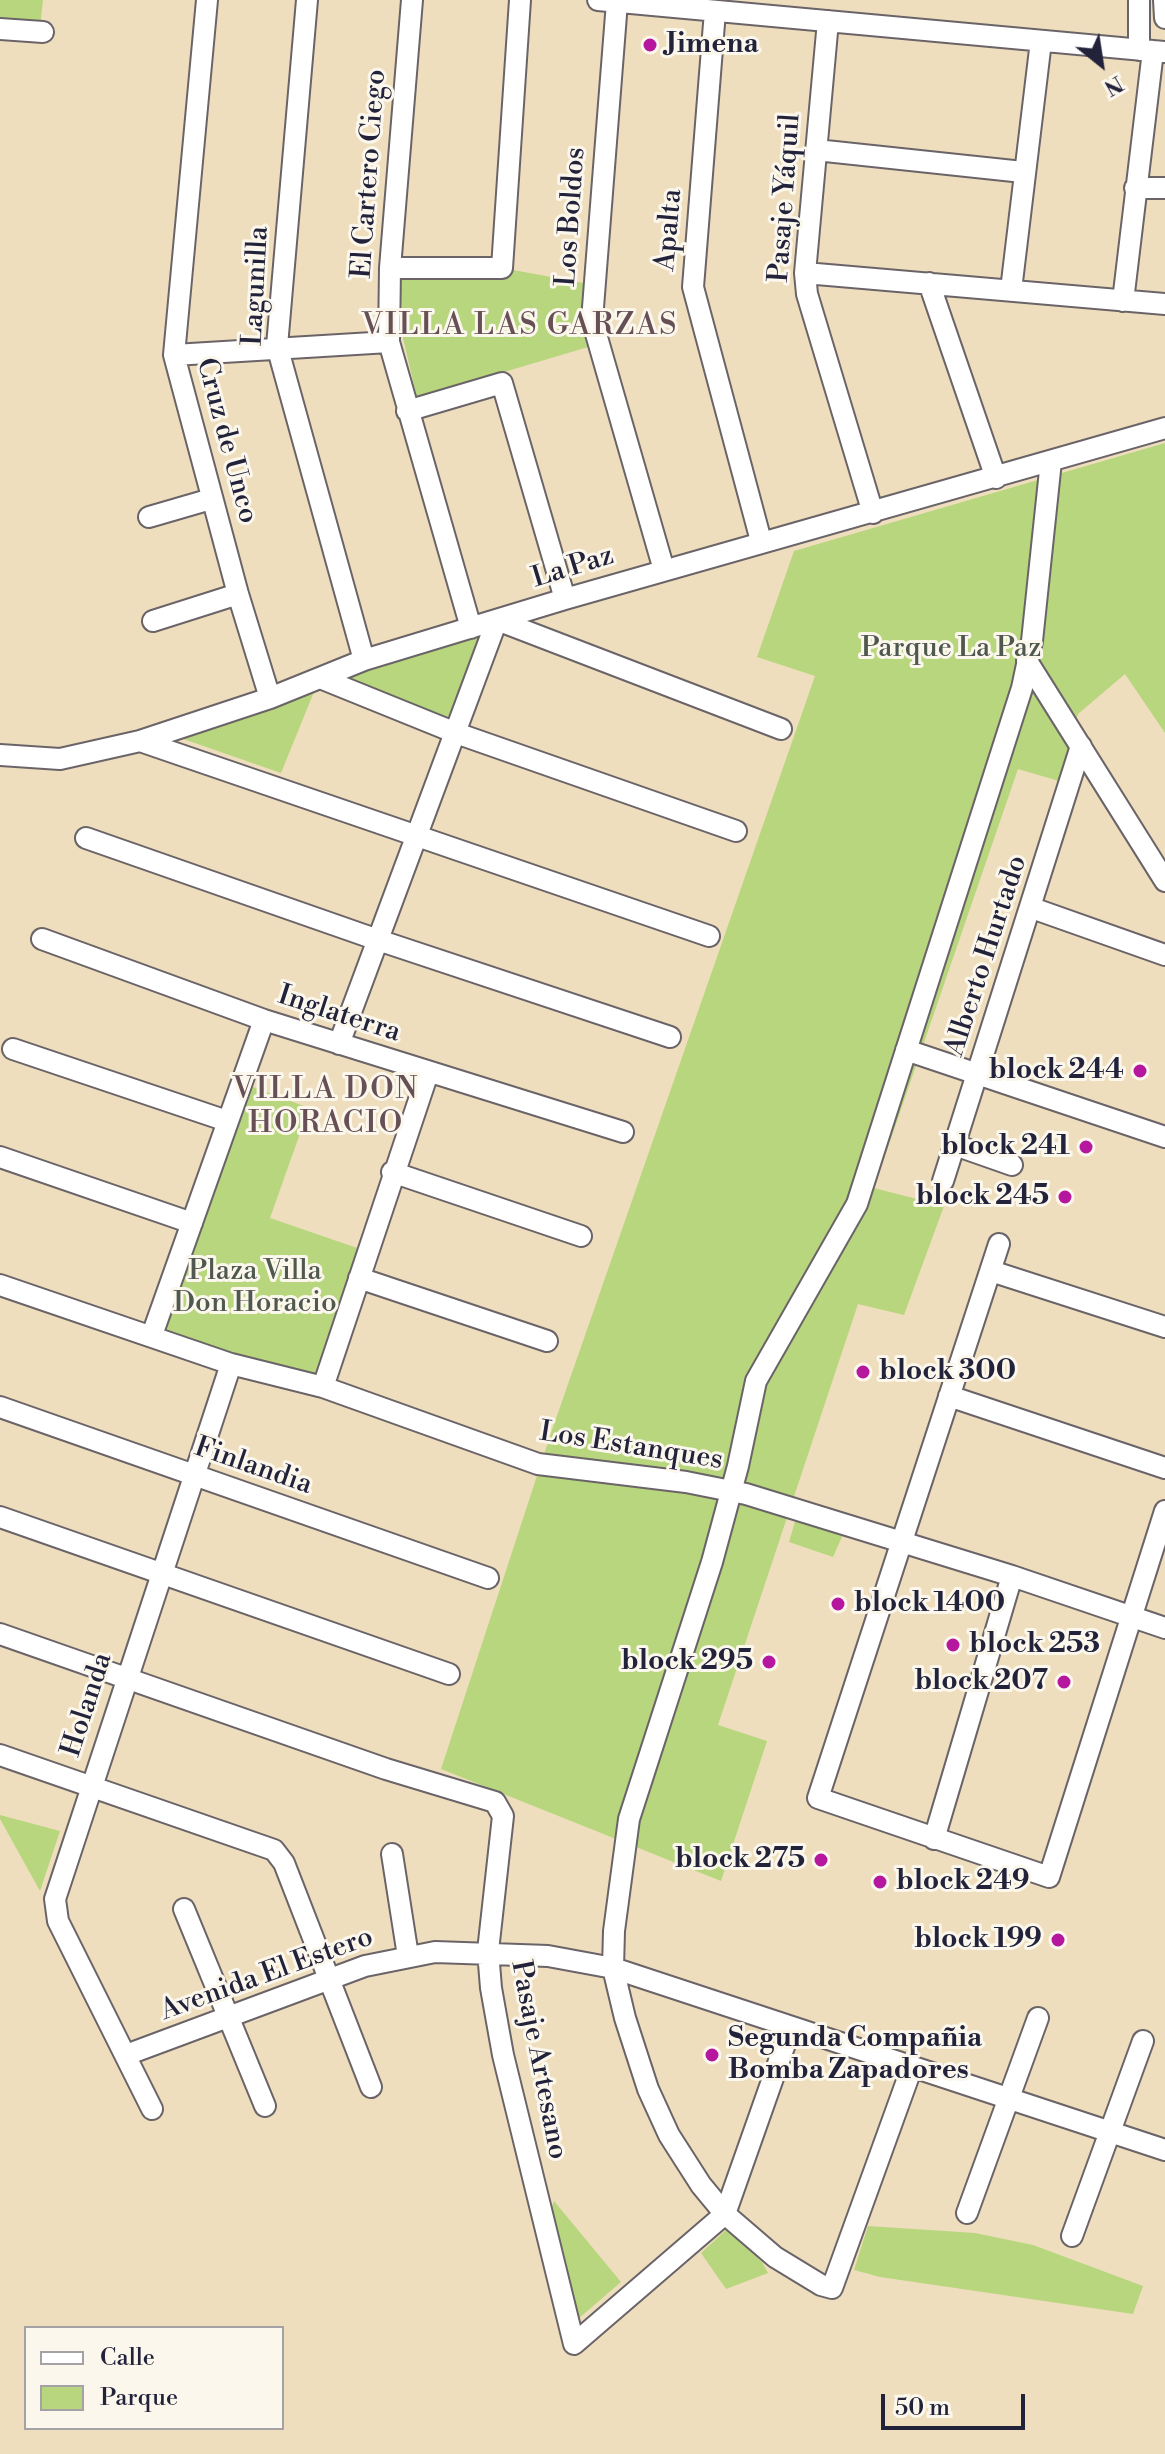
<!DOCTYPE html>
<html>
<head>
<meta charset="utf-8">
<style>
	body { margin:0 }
	#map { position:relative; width:1165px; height:2454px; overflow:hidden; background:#efdebd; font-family:"Libre Bodoni",serif }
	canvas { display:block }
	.legend { position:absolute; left:24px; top:2326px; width:260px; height:104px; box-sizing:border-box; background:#fbf7ec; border:2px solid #a4a2a5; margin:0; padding:10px 14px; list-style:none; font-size:24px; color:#22223b }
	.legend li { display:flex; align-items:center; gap:16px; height:40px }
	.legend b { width:40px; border:2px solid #a4a2a5 }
	.north { position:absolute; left:1061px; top:24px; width:80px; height:80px; -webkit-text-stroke:6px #fbf7ec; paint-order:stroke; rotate:150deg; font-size:22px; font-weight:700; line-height:32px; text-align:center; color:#22223b }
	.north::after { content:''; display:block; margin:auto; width:28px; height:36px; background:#22223b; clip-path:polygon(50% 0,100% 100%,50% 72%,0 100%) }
	.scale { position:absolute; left:881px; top:2394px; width:144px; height:36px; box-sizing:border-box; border:4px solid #22223b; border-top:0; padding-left:10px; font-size:24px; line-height:28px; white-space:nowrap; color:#22223b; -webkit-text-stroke:6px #fbf7ec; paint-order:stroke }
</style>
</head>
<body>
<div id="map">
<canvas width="1165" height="2454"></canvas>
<ul class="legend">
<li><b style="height:10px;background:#fff"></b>Calle</li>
<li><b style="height:22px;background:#b7d67d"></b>Parque</li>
</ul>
<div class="north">N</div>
<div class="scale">50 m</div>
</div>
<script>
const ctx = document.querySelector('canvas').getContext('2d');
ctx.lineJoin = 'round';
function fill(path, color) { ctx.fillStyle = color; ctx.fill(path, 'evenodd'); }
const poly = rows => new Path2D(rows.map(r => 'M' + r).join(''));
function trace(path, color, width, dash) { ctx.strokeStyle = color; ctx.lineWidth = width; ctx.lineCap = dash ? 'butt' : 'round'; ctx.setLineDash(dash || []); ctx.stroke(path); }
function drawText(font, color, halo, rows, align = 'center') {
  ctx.font = font + ' "Libre Bodoni",serif'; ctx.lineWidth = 6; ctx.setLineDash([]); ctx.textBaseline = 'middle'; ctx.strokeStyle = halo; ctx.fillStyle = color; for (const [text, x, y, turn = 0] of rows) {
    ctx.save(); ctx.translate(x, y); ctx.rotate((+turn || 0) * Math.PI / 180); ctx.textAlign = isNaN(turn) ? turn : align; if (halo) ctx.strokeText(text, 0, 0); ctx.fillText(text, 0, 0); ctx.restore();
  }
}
const green = poly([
	[0,0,43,0,40,27,0,25],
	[502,268,584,283,582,321,588,347,417,398,403,338,400,272],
	[1165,443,1165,733,1125,674,1078,714,1059,781,1018,769,874,1188,944,1206,904,1315,858,1304,718,1725,767,1741,721,1881,441,1769,552,1430,815,676,757,657,794,551],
	[488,628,453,720,331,678],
	[318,682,281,773,166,733],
	[248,1085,309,1108,270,1218,363,1250,321,1382,159,1333],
	[797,1515,845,1530,833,1557,789,1542],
	[0,1815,60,1831,40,1891,0,1819],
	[554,2201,621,2282,578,2319,551,2209],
	[868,2226,975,2233,1033,2245,1143,2286,1133,2314,880,2277,854,2270],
	[727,2229,762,2262,768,2273,726,2289,701,2253]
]);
const minor = poly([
	[207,0,174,355,238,594,270,698],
	[307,0,277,346,364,660],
	[412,0,390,268,389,342,471,628],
	[598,0,1165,52],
	[1139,0,1139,50],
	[1164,0,1165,18],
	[617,2,592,320,664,570],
	[715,11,693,287,761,541],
	[828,21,805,273,807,294,873,513],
	[0,29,43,32],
	[816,150,1023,172],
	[1135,188,1165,188],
	[390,268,502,268,520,0],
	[805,273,1165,304],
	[929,283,996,478],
	[1011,290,1041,41],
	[1123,301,1153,51],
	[174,355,389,342],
	[407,411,502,383,565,599],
	[149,517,211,499],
	[153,621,238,594],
	[1027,661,1165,881],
	[320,678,456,733,736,831],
	[140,741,709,936],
	[0,755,60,759,140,741,270,698,364,660,565,599,1165,428],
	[86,838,378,940,670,1037],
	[1032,908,1165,955],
	[42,939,264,1020,623,1132],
	[339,1044,497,620,781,729],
	[13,1049,227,1121],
	[906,1050,1165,1137],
	[955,1145,1012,1165],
	[0,1157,192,1223],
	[392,1172,581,1236],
	[943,1181,1081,746],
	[999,1244,818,1798,1049,1877,1165,1511],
	[991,1271,1165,1327],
	[359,1278,547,1341],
	[0,1285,231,1364,323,1387,538,1464,686,1482,746,1494,1012,1576,1165,1628],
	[152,1335,264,1020],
	[323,1387,428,1073],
	[949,1396,1165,1468],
	[0,1407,488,1578],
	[0,1517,449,1674],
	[0,1634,386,1769,495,1802,503,1816,488,1951,491,1988,503,2055,574,2344,725,2214,791,2027],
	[0,1755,274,1850,284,1863,371,2087],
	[934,1839,1012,1576],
	[392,1854,408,1956],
	[184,1909,265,2106],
	[126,2055,365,1966,435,1952,548,1956,613,1968,1165,2150],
	[912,2067,832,2288,821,2285,775,2257,725,2214,701,2185,669,2135,648,2089,625,2018,613,1968,614,1931,629,1819,712,1562,738,1466,756,1381,857,1204,1022,688,1032,641,1051,461],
	[152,2109,58,1921,55,1899,231,1364],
	[967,2213,1038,2018],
	[1072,2236,1143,2041]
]);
const markers = [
	[650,45,8,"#b5179e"],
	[1140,1071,8,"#b5179e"],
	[1086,1147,8,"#b5179e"],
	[1065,1197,8,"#b5179e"],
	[863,1372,8,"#b5179e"],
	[838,1604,8,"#b5179e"],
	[953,1645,8,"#b5179e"],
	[769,1662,8,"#b5179e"],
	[1064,1682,8,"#b5179e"],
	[821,1860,8,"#b5179e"],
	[880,1882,8,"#b5179e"],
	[1058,1940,8,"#b5179e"],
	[712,2055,8,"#b5179e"]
];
const poiNames = [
	["Jimena",666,45,"left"],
	["block 244",1124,1071],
	["block 241",1070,1147],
	["block 245",1049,1197],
	["block 300",879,1372,"left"],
	["block 1400",854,1604,"left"],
	["block 253",969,1645,"left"],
	["block 295",753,1662],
	["block 207",1048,1682],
	["block 275",805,1860],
	["block 249",896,1882,"left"],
	["block 199",1042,1940],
	["Segunda Compañia",728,2039,"left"],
	["Bomba Zapadores",728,2071,"left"]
];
const streetNames = [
	["El Cartero Ciego",370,174,-86],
	["Pasaje Yáquil",786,198,-86],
	["Los Boldos",572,217,-86],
	["Apalta",670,230,-85],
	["Lagunilla",257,286,-87],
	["Cruz de Unco",226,441,75],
	["La Paz",573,568,-17],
	["Alberto Hurtado",987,956,-72],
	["Inglaterra",339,1015,18],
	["Los Estanques",631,1447,9],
	["Finlandia",253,1467,19],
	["Holanda",88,1705,-72],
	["Avenida El Estero",267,1975,-20],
	["Pasaje Artesano",538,2060,79]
];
const parkNames = [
	["Parque La Paz",951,649],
	["Plaza Villa",255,1272],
	["Don Horacio",255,1304]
];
const neighbourhoodNames = [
	["VILLA LAS GARZAS",520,327],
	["VILLA DON",326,1091],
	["HORACIO",326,1125]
];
fill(green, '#b7d67d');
trace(minor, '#6a6468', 24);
trace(minor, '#fff', 20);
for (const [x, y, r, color] of markers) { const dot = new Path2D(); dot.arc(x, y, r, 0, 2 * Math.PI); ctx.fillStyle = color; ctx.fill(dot); trace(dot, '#fbf7ec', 3); }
drawText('bold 28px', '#22223b', '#fbf7ec', poiNames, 'right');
drawText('28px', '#22223b', '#fbf7ec', streetNames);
drawText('28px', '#4f584f', '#fbf7ec', parkNames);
ctx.letterSpacing = '2px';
drawText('30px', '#665056', '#fbf7ec', neighbourhoodNames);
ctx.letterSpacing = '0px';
</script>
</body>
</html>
